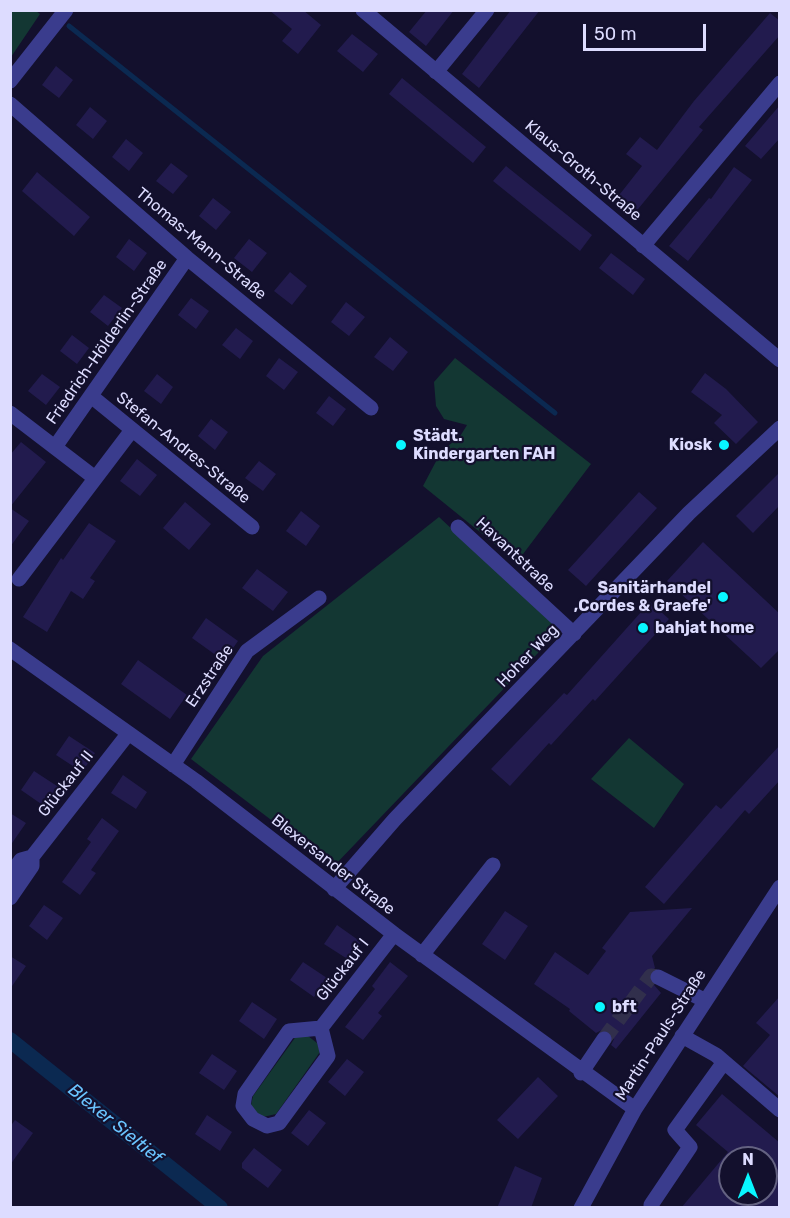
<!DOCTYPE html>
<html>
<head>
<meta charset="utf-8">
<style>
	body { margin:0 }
	#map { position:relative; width:790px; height:1218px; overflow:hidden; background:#13102d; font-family:Rubik,sans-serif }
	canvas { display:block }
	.frame { position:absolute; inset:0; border:12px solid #dddcff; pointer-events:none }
	.north { position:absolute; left:718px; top:1146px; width:60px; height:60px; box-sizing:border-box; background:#13102d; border:2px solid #646281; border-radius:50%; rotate:0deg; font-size:16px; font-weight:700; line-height:24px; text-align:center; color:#dddcff }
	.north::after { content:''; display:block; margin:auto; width:21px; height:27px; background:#08f7ff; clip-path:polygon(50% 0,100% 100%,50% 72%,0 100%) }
	.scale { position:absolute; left:583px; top:24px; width:123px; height:27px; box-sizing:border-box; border:3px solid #dddcff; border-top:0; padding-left:8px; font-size:18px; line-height:21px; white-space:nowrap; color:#dddcff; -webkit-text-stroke:4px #13102d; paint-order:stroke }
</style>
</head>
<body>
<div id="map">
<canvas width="790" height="1218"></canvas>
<div class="frame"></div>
<div class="north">N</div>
<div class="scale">50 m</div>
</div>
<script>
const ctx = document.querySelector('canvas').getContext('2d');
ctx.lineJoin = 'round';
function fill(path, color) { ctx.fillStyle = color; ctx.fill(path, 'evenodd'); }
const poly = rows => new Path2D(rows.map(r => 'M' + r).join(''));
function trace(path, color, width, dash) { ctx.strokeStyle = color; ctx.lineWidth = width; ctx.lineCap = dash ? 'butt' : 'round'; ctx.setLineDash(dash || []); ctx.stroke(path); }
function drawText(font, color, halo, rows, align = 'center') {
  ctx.font = font + ' Rubik,sans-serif'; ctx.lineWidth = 4.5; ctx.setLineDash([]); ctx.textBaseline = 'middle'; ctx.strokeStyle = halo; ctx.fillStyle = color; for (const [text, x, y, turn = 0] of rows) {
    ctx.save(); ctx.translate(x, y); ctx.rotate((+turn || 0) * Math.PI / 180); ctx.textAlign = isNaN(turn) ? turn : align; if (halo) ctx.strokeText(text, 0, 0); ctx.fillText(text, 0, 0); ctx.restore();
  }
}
const green = poly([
	[11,10,36,11,40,14,11,57],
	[455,358,591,464,517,562,423,486,442,450,459,438,467,425,444,419,436,406,434,382],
	[439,517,560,630,333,867,191,759,263,656],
	[629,738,684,784,654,828,591,779],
	[297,1035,308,1036,317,1043,320,1052,276,1114,263,1117,256,1114,251,1105,253,1096]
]);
const stream = poly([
	[69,26,555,413]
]);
const canal = poly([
	[10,1040,220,1208]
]);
const building = poly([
	[269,10,303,10,321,25,298,54,282,41,292,29],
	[427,10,454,10,426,46,409,32],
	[511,10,540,10,479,88,462,74],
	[770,13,780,21,780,35,699,127,703,130,634,214,616,199,642,166,626,154,640,137,657,150,694,101],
	[352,34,378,54,363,72,337,51],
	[56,66,73,80,59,98,42,85],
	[402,78,486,147,473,163,389,94],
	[780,105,780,138,761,159,745,146],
	[90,107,107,121,93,139,76,125],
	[126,139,143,153,129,171,112,157],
	[171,163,188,176,173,194,156,181],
	[506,166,592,235,580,251,493,181],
	[734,167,752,180,688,261,669,246,709,198,711,199],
	[37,172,90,217,74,236,22,191],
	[213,198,231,212,216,230,199,216],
	[129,239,147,253,134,271,116,257],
	[249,239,267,253,252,272,234,258],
	[611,253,645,279,633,295,599,268],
	[290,272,307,286,292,305,274,291],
	[104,295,122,308,108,326,90,312],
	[191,298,209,311,196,329,178,315],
	[346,302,365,317,349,336,331,322],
	[236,328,253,341,240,359,222,345],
	[72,335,89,348,77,364,60,351],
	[390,337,408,352,393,371,374,357],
	[279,358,298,372,284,390,266,376],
	[705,373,726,389,758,422,736,444,714,423,722,415,691,392],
	[42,374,60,387,46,405,28,391],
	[157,374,173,387,161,404,144,391],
	[329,396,346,409,333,426,316,413],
	[211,419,228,432,215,450,198,436],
	[21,442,46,462,10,507,10,455],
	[137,459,157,475,140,496,120,481],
	[259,461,276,474,263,491,245,478],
	[780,472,780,505,753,533,736,516],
	[639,492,657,508,586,586,568,570],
	[185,502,211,524,189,550,163,528],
	[10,508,29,521,10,547],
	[301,511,320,526,306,546,286,531],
	[89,523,116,541,90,578,95,581,83,599,71,591,47,632,23,617,61,558,63,560],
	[703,542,780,614,780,649,761,668,667,581],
	[257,569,288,592,273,611,242,588],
	[650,602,669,619,595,701,593,699,551,745,549,743,510,786,491,769,564,693,567,695],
	[206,618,238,641,224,661,192,638],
	[138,660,187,695,170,719,121,684],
	[69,736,95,753,82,772,56,755],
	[780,745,780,780,749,814,745,810,664,904,645,887,716,805,721,809],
	[34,771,60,788,47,808,21,790],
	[123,775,147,792,136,809,111,793],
	[10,813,26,823,10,846],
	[102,818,119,831,91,870,96,873,80,895,62,882,91,842,87,839],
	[44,905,63,918,47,940,29,926],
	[692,908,652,956,655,968,650,972,648,978,661,993,616,1049,611,1045,614,1039,610,1031,604,1029,596,1033,569,1011,570,1009,534,984,555,952,588,975,606,951,602,948,630,912],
	[505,911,528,926,505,960,482,944],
	[337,925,361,942,349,960,324,944],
	[10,956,26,966,10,989],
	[303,962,327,978,314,997,290,980],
	[390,962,408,976,378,1013,382,1016,363,1040,345,1027,375,989,372,986],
	[780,996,780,1097,743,1066,770,1035,756,1023],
	[252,1002,277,1019,264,1039,239,1021],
	[212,1054,237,1071,224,1090,199,1073],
	[347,1059,364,1072,345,1096,328,1082],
	[538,1077,558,1096,518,1139,497,1120],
	[722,1094,780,1143,780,1208,681,1208,728,1152,696,1125],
	[730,1158,766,1158,766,1194,730,1194],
	[309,1110,326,1123,308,1146,291,1133],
	[207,1115,232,1132,220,1151,195,1134],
	[15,1120,33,1133,10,1165,10,1127],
	[254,1148,282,1170,268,1188,242,1168,242,1163],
	[515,1166,542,1178,531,1208,497,1208]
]);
const minorTunnel = poly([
	[604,1039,651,976,658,977]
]);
const minor = poly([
	[363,10,780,360],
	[436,72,487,10],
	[10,81,66,10],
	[10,104,187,258,371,408],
	[643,246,780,83],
	[91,396,252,527],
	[10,413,95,478],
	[55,447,187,258],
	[458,527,574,634],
	[19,579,132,430],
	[10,649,196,781,394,934,635,1109],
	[173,765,247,651,319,598],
	[10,875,21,860,32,857],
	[334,889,395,819,689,513,780,428],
	[10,898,32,866,32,857,128,734],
	[422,955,493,865],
	[658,977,704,1000],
	[321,1028,328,1056,279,1123,267,1126,253,1119,243,1106,245,1094,289,1031,321,1028,394,934],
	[682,1036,716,1055,780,1110],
	[581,1073,604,1039],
	[651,1205,690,1147,675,1130,724,1062],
	[581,1208,635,1109,780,887]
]);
const markers = [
	[401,445,6,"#08f7ff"],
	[724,445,6,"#08f7ff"],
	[723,597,6,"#08f7ff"],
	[643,628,6,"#08f7ff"],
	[600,1007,6,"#08f7ff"]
];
const streetNames = [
	["Klaus-Groth-Straße",583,171,40],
	["Thomas-Mann-Straße",201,244,40],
	["Friedrich-Hölderlin-Straße",107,342,-55],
	["Stefan-Andres-Straße",183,448,39],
	["Havantstraße",515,555,43],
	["Hoher Weg",528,656,-46],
	["Erzstraße",210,676,-56],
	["Glückauf II",66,784,-52],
	["Blexersander Straße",333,865,38],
	["Glückauf I",343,970,-52],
	["Martin-Pauls-Straße",661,1035,-57]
];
const poiNames = [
	["Städt.",413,436],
	["Kindergarten FAH",413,454],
	["Kiosk",712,445,"right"],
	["Sanitärhandel",711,588,"right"],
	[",Cordes & Graefe'",711,606,"right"],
	["bahjat home",655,628],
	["bft",612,1007]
];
const waterNames = [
	["Blexer Sieltief",115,1124,39]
];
fill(green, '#133733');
trace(stream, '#0b2951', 5);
trace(canal, '#0b2951', 16);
fill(building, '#221b4e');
trace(minorTunnel, '#312f4c', 15, [15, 8]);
trace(minor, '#3a3c8d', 15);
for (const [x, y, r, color] of markers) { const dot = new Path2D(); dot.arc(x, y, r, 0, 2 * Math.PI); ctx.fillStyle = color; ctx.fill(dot); trace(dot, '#13102d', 2); }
drawText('16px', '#dddcff', '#13102d', streetNames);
drawText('bold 16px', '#dddcff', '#13102d', poiNames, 'left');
drawText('italic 18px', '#6ac4ff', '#13102d', waterNames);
</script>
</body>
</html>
